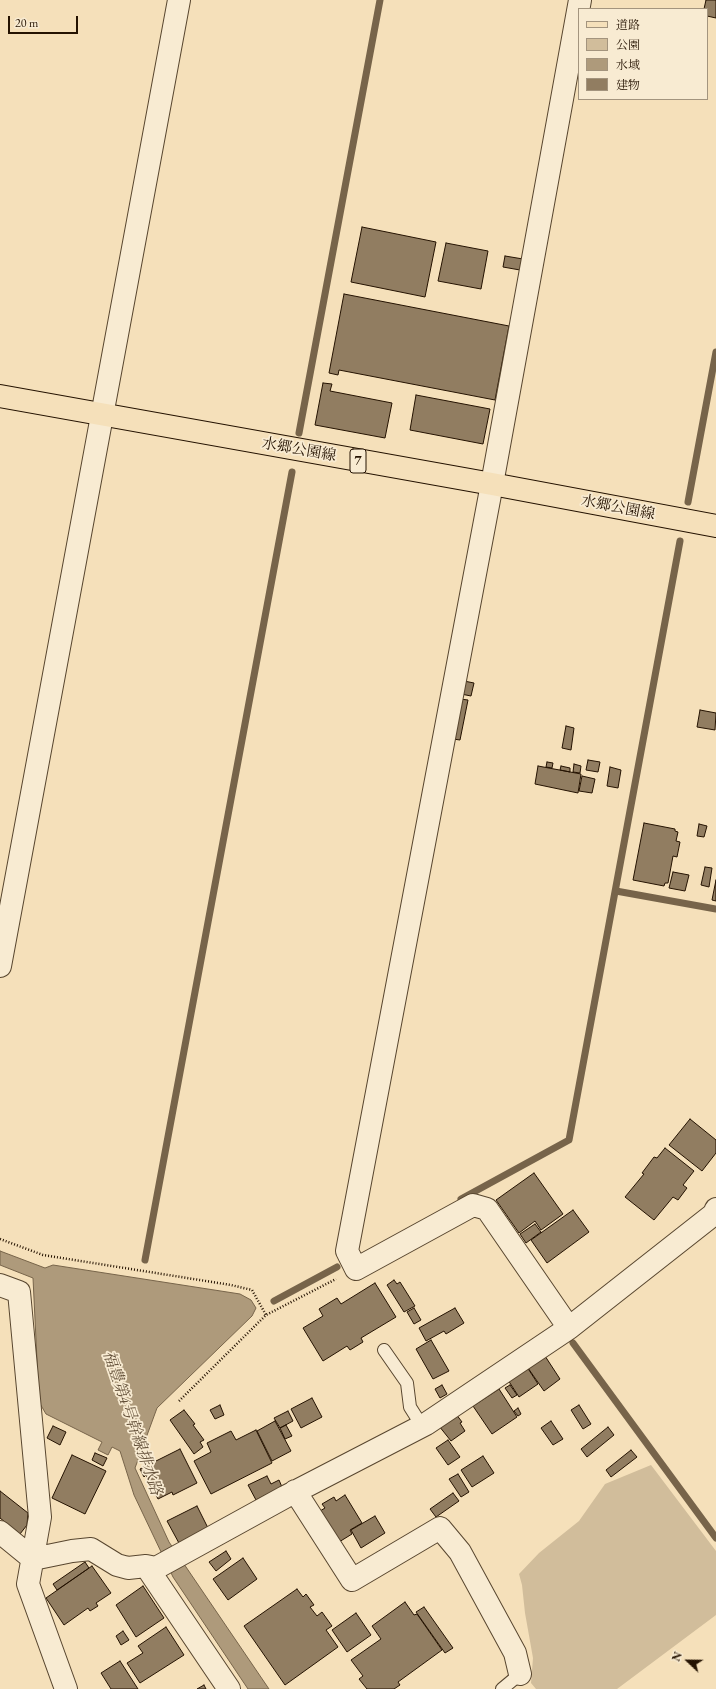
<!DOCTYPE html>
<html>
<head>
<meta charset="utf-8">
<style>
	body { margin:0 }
	#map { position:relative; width:716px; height:1689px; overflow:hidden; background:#f5e0ba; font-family:"EB Garamond","Noto Serif JP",serif }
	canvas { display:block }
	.legend { position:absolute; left:578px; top:8px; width:130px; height:92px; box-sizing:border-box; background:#f8ebd2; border:1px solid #a3947e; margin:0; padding:5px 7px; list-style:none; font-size:12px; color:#241201 }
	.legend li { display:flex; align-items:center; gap:8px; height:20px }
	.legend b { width:20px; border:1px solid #a3947e }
	.north { position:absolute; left:668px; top:1641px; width:40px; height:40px; -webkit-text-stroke:3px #f8ebd2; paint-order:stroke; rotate:292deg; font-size:11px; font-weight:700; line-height:16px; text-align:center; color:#241201 }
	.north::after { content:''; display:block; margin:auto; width:14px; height:18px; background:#241201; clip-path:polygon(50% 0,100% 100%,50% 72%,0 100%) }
	.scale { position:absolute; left:8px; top:16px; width:70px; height:18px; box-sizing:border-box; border:2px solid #241201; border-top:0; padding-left:5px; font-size:12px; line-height:14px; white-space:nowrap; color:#241201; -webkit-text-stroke:3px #f8ebd2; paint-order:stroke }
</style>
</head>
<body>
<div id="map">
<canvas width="716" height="1689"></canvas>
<ul class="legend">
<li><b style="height:5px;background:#f5e0ba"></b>道路</li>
<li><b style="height:11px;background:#d1bd9b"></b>公園</li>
<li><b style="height:11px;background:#ae9a7b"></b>水域</li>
<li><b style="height:11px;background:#917d61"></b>建物</li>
</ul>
<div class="north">N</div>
<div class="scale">20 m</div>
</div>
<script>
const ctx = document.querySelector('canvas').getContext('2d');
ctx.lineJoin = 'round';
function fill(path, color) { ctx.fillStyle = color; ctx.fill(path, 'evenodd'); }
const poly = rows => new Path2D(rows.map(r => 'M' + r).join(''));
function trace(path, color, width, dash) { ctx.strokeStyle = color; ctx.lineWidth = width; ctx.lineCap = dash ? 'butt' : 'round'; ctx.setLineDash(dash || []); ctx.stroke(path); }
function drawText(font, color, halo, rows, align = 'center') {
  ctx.font = font + ' "EB Garamond","Noto Serif JP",serif'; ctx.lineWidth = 3.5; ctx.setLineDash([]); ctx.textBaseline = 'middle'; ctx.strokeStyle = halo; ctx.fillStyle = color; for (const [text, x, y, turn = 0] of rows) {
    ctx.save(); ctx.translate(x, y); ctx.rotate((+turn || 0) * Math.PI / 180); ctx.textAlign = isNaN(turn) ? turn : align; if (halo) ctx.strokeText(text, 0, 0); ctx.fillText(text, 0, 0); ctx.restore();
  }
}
const green = poly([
	[651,1465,716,1551,716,1615,617,1689,536,1689,531,1683,533,1658,525,1613,522,1585,519,1574,539,1553,579,1521,605,1484]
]);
const water = poly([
	[0,1251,45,1268,53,1265,240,1294,251,1300,256,1308,252,1316,157,1408,135,1468,169,1542,269,1689,248,1689,173,1577,134,1495,120,1451,112,1447,108,1455,98,1450,102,1442,46,1414,39,1402,33,1278,0,1265,0,1251]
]);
const stream = poly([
	[299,433,380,0],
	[688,502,716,352],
	[616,891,716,909],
	[461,1199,569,1140,680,541],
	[145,1260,292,472],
	[274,1301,337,1267],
	[573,1343,716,1538]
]);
const building = poly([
	[706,0,716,0,716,18,707,16,707,9,704,9,706,0],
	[362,227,436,242,425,297,351,282,362,227],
	[446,243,488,251,481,289,438,281,446,243],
	[505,256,523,259,520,270,503,267,505,256],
	[344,294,509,326,495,400,339,370,338,375,329,373,344,294],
	[323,383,332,384,330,391,392,403,385,438,315,425,323,383],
	[416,395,490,409,483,444,410,430,416,395],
	[464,681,474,683,471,696,461,694,464,681],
	[460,699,468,700,460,740,453,739,460,699],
	[700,710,716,713,715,730,697,727,700,710],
	[566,726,574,728,571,750,562,748,566,726],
	[588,760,600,762,598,772,586,770,588,760],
	[547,762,553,763,552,768,546,767,547,762],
	[574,764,581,766,580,773,573,772,574,764],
	[538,766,581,774,578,793,535,784,538,766],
	[561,766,570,768,570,772,560,770,561,766],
	[610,767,621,770,618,788,607,786,610,767],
	[582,776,595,779,592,793,579,791,582,776],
	[644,823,675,829,675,831,678,832,676,841,680,842,677,857,673,856,668,883,665,883,664,886,633,880,644,823],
	[699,824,707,826,704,837,697,836,699,824],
	[705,867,712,868,709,887,701,885,705,867],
	[673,872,689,875,685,891,669,888,673,872],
	[716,880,716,901,712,900,716,880],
	[690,1119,716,1140,716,1153,702,1171,669,1145,690,1119],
	[665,1148,694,1171,683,1185,687,1188,678,1200,673,1197,654,1220,625,1197,644,1174,642,1173,654,1157,657,1158,665,1148],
	[534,1173,563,1214,541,1230,535,1221,519,1233,496,1200,534,1173],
	[573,1210,589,1232,547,1263,531,1240,573,1210],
	[535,1224,541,1232,526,1243,520,1234,535,1224],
	[394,1280,397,1284,400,1282,415,1306,404,1312,387,1285,394,1280],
	[375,1283,396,1317,361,1338,363,1342,350,1350,347,1346,323,1361,303,1328,323,1316,319,1309,337,1298,341,1304,375,1283],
	[414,1308,421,1320,414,1324,407,1312,414,1308],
	[455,1308,464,1323,446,1334,444,1331,426,1341,419,1328,455,1308],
	[431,1340,449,1371,433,1379,416,1349,431,1340],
	[545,1356,560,1379,544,1391,528,1368,545,1356],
	[527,1367,538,1384,519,1397,508,1380,527,1367],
	[442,1385,447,1394,440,1398,435,1389,442,1385],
	[510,1385,517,1395,512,1398,505,1388,510,1385],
	[499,1389,517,1417,492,1434,473,1406,499,1389],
	[312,1398,322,1417,301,1428,291,1409,312,1398],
	[220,1405,224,1415,215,1419,210,1410,220,1405],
	[579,1405,591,1424,583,1429,571,1410,579,1405],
	[518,1408,521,1414,518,1416,514,1411,518,1408],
	[184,1410,195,1424,193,1425,204,1440,200,1442,203,1447,194,1454,170,1420,184,1410],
	[288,1411,293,1421,280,1428,274,1418,288,1411],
	[456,1414,462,1422,460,1423,465,1431,451,1441,439,1426,456,1414],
	[275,1421,291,1451,272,1461,257,1431,275,1421],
	[551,1421,563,1439,553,1445,541,1428,551,1421],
	[286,1425,292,1436,285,1439,280,1428,286,1425],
	[53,1426,66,1432,60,1445,47,1438,53,1426],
	[608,1427,614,1435,587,1457,581,1449,608,1427],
	[256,1430,272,1463,211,1494,194,1461,211,1452,207,1443,231,1431,236,1440,256,1430],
	[448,1440,460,1457,448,1465,436,1448,448,1440],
	[180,1449,197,1483,173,1495,172,1492,158,1499,146,1475,144,1477,140,1469,180,1449],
	[631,1450,637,1457,611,1477,606,1470,631,1450],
	[95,1453,107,1458,103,1466,92,1460,95,1453],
	[72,1455,106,1471,85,1514,52,1498,72,1455],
	[483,1456,494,1473,472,1487,461,1470,483,1456],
	[458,1474,469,1492,461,1497,449,1479,458,1474],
	[267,1476,271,1484,279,1480,282,1487,256,1500,248,1485,267,1476],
	[0,1491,28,1513,27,1525,20,1534,0,1518,0,1491],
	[453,1493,459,1501,436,1517,430,1509,453,1493],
	[345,1495,362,1523,350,1530,352,1534,339,1542,320,1511,325,1508,322,1504,334,1497,336,1501,345,1495],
	[197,1506,209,1530,180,1545,167,1521,197,1506],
	[375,1516,385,1533,361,1548,351,1530,375,1516],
	[226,1551,231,1559,216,1571,209,1562,226,1551],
	[243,1558,257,1579,228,1600,213,1579,243,1558],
	[85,1562,89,1568,57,1590,53,1584,85,1562],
	[92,1566,111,1593,96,1603,98,1606,90,1611,88,1608,64,1625,46,1598,92,1566],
	[143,1586,164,1618,136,1637,116,1605,143,1586],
	[297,1589,303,1597,306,1594,314,1605,310,1607,317,1616,322,1612,332,1626,326,1630,338,1647,285,1685,244,1626,297,1589],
	[405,1602,414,1615,417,1614,442,1650,398,1682,400,1685,394,1689,367,1689,359,1679,363,1676,351,1660,381,1639,372,1626,405,1602],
	[424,1607,453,1648,445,1653,416,1612,424,1607],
	[356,1613,371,1635,347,1652,332,1630,356,1613],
	[166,1627,184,1655,140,1683,127,1663,143,1653,138,1646,166,1627],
	[123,1631,129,1640,121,1645,116,1636,123,1631],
	[120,1661,138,1689,111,1689,101,1673,120,1661],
	[204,1685,206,1689,197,1689,204,1685]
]);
const path = poly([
	[0,1239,43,1255,231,1285,252,1290,266,1315],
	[179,1401,266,1315,336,1279]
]);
const service = poly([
	[384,1350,407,1383,410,1407,422,1426],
	[502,1689,520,1674]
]);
const minor = poly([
	[0,966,179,0],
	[0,1285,19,1292,40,1517,28,1584,66,1689],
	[569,1328,487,1209,473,1205,356,1269,347,1251,492,484,580,0],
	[295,1491,352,1580,440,1528,460,1552,515,1653,520,1674],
	[0,1532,33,1559],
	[33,1559,72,1551,91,1549,117,1565,128,1568,146,1566,156,1568,285,1497,426,1424,569,1328,714,1214,716,1209],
	[146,1566,229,1689]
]);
const primary = poly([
	[0,396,492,484,716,526]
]);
const shields = [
	[358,461,16]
];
const shieldNames = [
	["7",358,461]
];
const streetNames = [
	["水郷公園線",299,450,10],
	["水郷公園線",618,508,11]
];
const waterNames = [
	["福豊第4号幹線排水路",132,1423,71]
];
fill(green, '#d1bd9b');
fill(water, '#ae9a7b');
trace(water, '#77644a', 1);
trace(stream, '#77644a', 7);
fill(building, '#917d61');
trace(building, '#241201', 1);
trace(service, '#58462f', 14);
trace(minor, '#58462f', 24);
trace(primary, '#241201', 24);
trace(path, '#241201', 2.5, [1, 2]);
trace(service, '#f8ebd2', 12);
trace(minor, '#f8ebd2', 22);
trace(primary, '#f5e0ba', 22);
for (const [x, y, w] of shields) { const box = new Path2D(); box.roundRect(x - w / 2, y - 12, w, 24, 3); ctx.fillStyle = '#f8ebd2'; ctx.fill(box); trace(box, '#241201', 1); }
drawText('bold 14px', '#241201', null, shieldNames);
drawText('15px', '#241201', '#f8ebd2', streetNames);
drawText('italic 16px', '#624f38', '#f8ebd2', waterNames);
</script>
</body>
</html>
